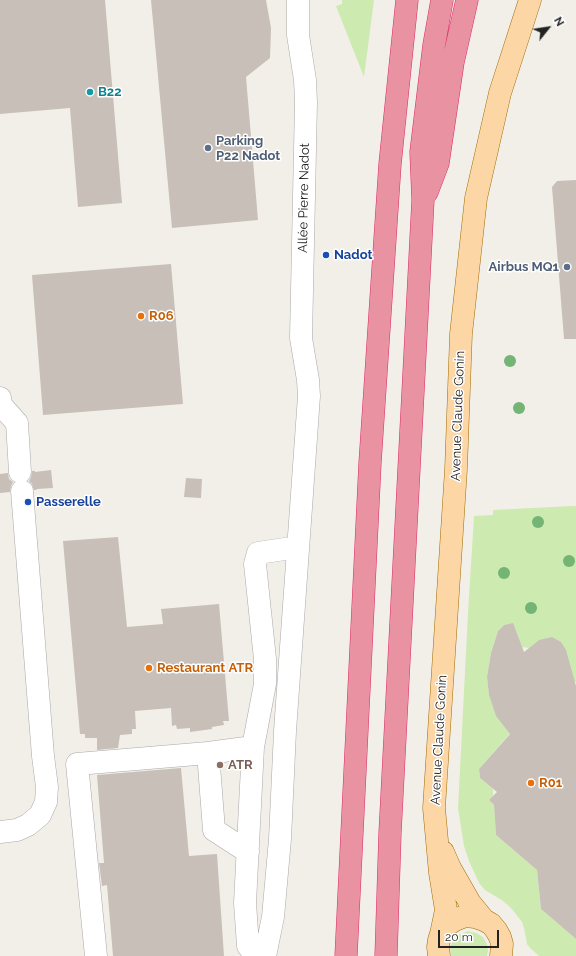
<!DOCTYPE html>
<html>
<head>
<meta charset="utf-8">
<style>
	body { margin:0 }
	#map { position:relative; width:576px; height:956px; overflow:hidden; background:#f2efe9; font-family:Raleway,sans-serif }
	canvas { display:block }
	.north { position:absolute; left:528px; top:8px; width:40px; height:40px; -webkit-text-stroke:3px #fff; paint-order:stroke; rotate:60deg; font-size:11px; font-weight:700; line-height:16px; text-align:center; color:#222 }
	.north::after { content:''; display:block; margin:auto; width:14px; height:18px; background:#222; clip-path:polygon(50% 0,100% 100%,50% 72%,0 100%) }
	.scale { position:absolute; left:438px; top:930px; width:61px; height:18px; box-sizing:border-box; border:2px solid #222; border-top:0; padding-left:5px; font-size:12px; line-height:14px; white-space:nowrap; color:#222; -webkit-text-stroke:3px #fff; paint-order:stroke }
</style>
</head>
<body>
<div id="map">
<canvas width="576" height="956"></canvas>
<div class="north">N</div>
<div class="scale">20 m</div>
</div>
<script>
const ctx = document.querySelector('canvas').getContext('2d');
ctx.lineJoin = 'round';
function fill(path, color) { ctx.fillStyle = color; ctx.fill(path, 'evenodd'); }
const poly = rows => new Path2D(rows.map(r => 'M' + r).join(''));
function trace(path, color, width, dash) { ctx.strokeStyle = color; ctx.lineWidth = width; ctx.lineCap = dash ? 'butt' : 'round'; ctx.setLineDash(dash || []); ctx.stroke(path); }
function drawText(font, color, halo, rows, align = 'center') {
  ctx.font = font + ' Raleway,sans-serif'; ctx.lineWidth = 3; ctx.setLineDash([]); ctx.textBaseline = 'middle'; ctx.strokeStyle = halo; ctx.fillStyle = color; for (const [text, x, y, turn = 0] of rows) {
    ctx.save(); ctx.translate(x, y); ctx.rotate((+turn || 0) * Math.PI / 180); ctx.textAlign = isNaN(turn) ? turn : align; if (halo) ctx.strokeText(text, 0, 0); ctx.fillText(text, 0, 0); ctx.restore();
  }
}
const grass = poly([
	[342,0,374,0,364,77,336,6,342,4],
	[572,506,576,506,576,682,575,682,539,640,529,648,522,647,509,624,504,625,498,631,491,653,487,677,489,695,496,715,506,728,511,732,479,769,480,778,493,789,493,796,489,800,494,805,496,835,537,870,541,909,576,939,576,956,539,956,530,948,527,944,524,928,522,922,516,914,510,907,503,901,485,890,479,883,469,861,464,846,458,808,468,613,474,516,493,515,493,510],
	[468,931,476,933,483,937,487,944,488,951,487,956,451,956,450,946,454,939,460,934]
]);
const building = poly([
	[0,0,105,0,122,203,78,207,70,108,0,114],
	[151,0,266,0,271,28,270,58,246,77,258,220,172,228],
	[576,180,576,339,564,339,552,187,557,181],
	[171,264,183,404,43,415,32,275],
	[51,470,53,488,37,489,36,490,34,490,32,484,29,481,31,477,32,471,35,471,35,472],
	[8,473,9,479,13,482,11,486,10,492,0,493,0,474],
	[186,478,202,479,201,498,184,497],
	[118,537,127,627,163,624,161,609,219,604,229,721,223,721,224,725,212,727,212,729,190,732,190,728,177,729,176,725,172,726,171,708,135,711,136,729,132,729,132,734,120,735,118,748,97,750,97,738,85,738,85,734,80,734,63,541],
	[513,623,524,652,539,640,552,637,561,642,566,650,576,686,576,939,541,909,537,870,496,835,494,805,489,800,497,792,480,778,479,769,510,734,496,716,489,695,487,677,491,653,498,631,504,625],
	[181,768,189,856,217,854,224,956,113,956,107,885,102,886,99,863,104,863,97,775]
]);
const minor = poly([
	[0,398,1,405,17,423,20,472],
	[0,832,17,830,28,825,40,815,46,802,47,787,43,756,22,491],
	[248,852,214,830,208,753,253,747],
	[96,956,77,764,208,753],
	[256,956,248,946,245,903,253,747,265,684,265,659,255,564,258,553,298,547],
	[265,956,273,917,280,839,285,731,309,396,308,380,301,338,306,102,305,80,298,35,298,0]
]);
const major = poly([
	[443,852,450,868,470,903,484,920],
	[441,934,446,910,440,873,434,808,456,469,461,334,476,198,500,93,530,0],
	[439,956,438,947,439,940,441,934,447,925,455,920,465,916,475,917,484,920,491,924,496,930,500,937,502,944,501,956]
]);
const highway = poly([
	[427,192,438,163,453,62,467,0],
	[346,956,370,463,390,164,407,0],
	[386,956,390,833,423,200,421,152,434,45,442,0]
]);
const trees = [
	[510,361],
	[519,408],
	[538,522],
	[569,561],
	[504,573],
	[531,608]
];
const markers = [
	[90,92,4,"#0f9aa8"],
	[208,148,4,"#5c6f8a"],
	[326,255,4,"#1a4fb4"],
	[567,267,4,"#5c6f8a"],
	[141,316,4,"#e8710a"],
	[28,502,4,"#1a4fb4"],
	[149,668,4,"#e8710a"],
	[220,765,4,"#8d6e63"],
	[531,783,4,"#e8710a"]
];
const cultureNames = [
	["B22",98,92]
];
const serviceNames = [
	["Parking",216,141],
	["P22 Nadot",216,156],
	["Airbus MQ1",559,267,"right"]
];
const streetNames = [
	["Allée Pierre Nadot",304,198,-89],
	["Avenue Claude Gonin",458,416,-88],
	["Avenue Claude Gonin",439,740,-87]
];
const transitNames = [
	["Nadot",334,255],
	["Passerelle",36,502]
];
const foodNames = [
	["R06",149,316],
	["Restaurant ATR",157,668],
	["R01",539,783]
];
const educationNames = [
	["ATR",228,765]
];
fill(grass, '#cdebb0');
fill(building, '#c7bfb8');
trace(minor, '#a9a9a9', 23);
trace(major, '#a06b00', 23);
trace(highway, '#dc2a67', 23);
trace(minor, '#fff', 22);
trace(major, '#fcd6a4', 22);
trace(highway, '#e892a2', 22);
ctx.fillStyle = '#74b475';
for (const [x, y] of trees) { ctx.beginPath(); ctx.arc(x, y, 6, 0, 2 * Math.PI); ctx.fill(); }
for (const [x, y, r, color] of markers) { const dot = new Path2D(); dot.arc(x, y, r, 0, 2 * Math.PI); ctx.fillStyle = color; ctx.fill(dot); trace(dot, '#fff', 1.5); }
drawText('bold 13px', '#0d838f', '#fff', cultureNames, 'left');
drawText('bold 13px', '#4e5e75', '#fff', serviceNames, 'left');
drawText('13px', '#222', '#fff', streetNames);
drawText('bold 13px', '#164399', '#fff', transitNames, 'left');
drawText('bold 13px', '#c56008', '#fff', foodNames, 'left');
drawText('bold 13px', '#785e54', '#fff', educationNames, 'left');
</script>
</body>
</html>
